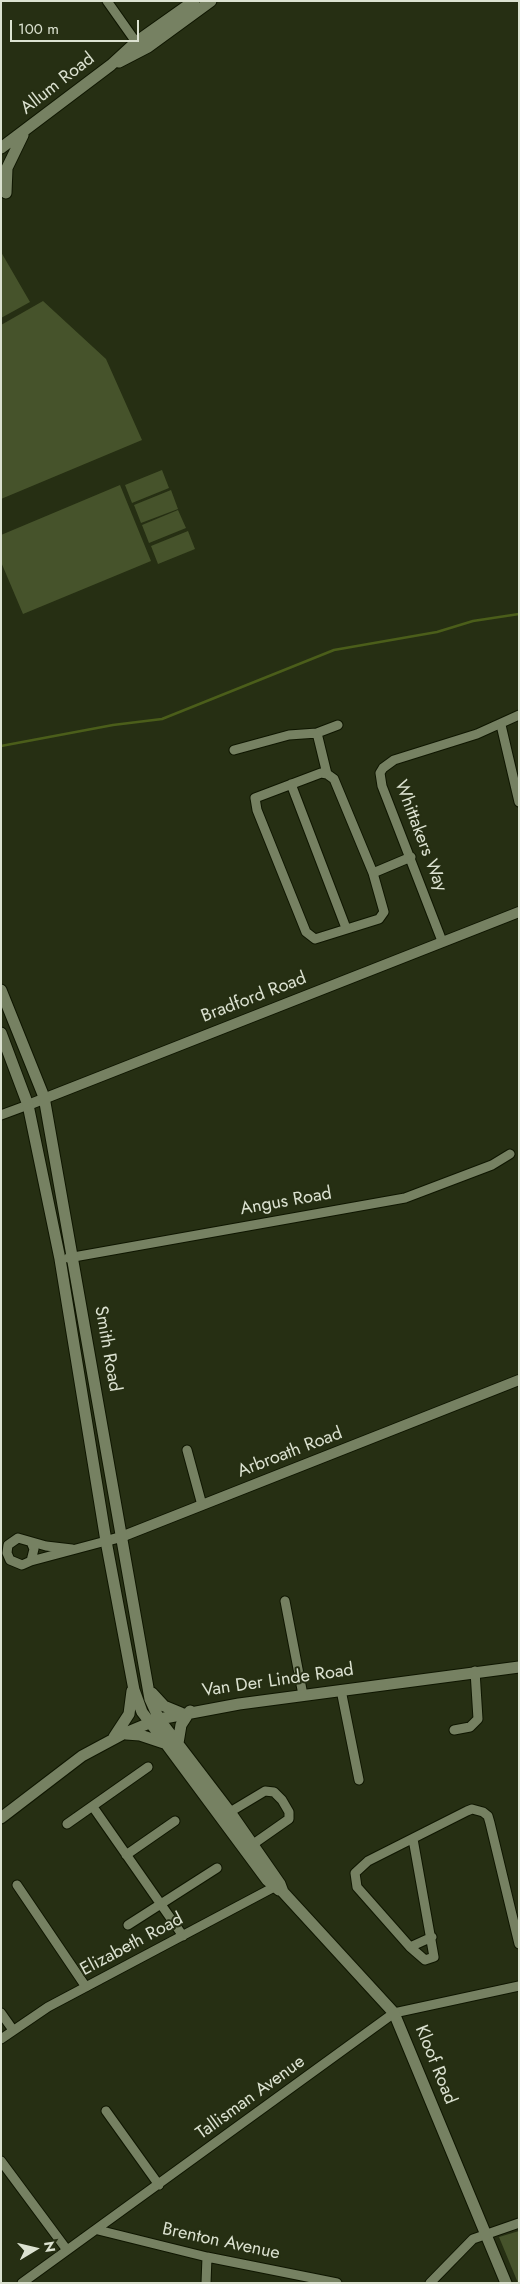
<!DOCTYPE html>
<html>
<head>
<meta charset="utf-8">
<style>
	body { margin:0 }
	#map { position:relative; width:520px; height:2284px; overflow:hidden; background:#262f13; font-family:Jost,sans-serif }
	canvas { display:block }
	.frame { position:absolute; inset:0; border:2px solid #dce2d1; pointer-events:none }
	.north { position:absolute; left:10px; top:2224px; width:50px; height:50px; -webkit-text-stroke:4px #262f13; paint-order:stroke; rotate:81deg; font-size:14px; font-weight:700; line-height:20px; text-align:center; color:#dce2d1 }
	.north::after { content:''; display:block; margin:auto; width:18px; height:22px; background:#dce2d1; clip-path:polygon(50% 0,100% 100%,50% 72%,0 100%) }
	.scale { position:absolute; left:10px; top:20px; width:129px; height:22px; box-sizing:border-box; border:2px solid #dce2d1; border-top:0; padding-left:6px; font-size:15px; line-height:18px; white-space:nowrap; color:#dce2d1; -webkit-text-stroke:4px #262f13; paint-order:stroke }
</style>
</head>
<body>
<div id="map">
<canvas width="520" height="2284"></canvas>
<div class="frame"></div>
<div class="north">N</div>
<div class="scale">100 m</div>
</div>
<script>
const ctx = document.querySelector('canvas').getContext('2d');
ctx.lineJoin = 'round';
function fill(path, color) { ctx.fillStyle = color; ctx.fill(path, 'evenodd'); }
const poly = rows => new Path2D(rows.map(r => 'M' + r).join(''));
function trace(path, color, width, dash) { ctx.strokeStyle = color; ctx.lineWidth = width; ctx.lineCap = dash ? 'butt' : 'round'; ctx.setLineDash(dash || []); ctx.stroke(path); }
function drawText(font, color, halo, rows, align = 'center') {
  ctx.font = font + ' Jost,sans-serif'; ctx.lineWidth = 4; ctx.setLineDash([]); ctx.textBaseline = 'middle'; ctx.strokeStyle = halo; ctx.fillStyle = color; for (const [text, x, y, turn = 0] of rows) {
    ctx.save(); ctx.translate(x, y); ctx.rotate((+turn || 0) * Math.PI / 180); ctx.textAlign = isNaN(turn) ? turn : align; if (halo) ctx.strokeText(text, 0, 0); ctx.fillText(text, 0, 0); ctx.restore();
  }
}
const green = poly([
	[1,252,30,302,1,318],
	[43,301,106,359,142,440,1,499,1,325],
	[162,470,169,488,132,503,125,485],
	[120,485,151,561,23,614,1,562,1,535],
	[171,490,178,509,141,523,134,505],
	[178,510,186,528,149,543,142,525],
	[188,531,195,549,158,564,151,546],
	[519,2231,519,2283,518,2283,499,2237]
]);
const stream = poly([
	[1,746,113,725,162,719,334,650,437,632,473,621,519,614]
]);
const minor = poly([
	[107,1,136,42],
	[501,725,519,802],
	[317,733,327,774],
	[234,750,289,735,317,733,338,725],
	[321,773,327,774,334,779,373,873,384,912,379,919,315,939,306,932,257,810,255,798,321,773],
	[291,784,346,928],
	[373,873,411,857],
	[442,941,382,786,380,773,383,768,394,760,477,734,519,715],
	[1,1115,28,1105],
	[68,1258,405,1198,492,1165,510,1154],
	[187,1450,202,1505],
	[31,1542,34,1549,31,1561,22,1565,10,1560,7,1553,8,1545,18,1538,46,1546,72,1549],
	[31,1561,106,1541],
	[285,1601,303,1695],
	[341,1690,359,1780],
	[454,1730,470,1727,478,1719,475,1671],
	[93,1807,183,1936],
	[225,1815,265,1791,274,1792,282,1800,289,1812,289,1819,249,1847],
	[67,1824,148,1767],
	[413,1839,434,1957,425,1960,410,1947,357,1887,355,1873,368,1861,467,1811,472,1809,483,1812,488,1816,490,1823,519,1944],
	[126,1855,175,1821],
	[17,1885,86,1987],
	[128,1925,217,1868],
	[410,1947,432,1937],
	[1,2013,13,2030],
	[1,2039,48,2007,278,1885],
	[106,2111,159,2185],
	[1,2161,67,2250],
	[98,2230,207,2257,337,2283],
	[22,2283,394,2013,519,1986],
	[206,2283,207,2257],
	[430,2283,473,2239,519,2223]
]);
const tertiary = poly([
	[28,1105,519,912],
	[106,1541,121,1537,519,1380]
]);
const secondary = poly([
	[119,62,148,47,211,1],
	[1,148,111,65,136,42,194,1],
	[6,193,7,168,23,135],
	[1,990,44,1097,150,1699,159,1719,230,1812,280,1884,283,1892,394,2013,506,2283],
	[1,1033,28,1105,60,1259,106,1541,134,1690,142,1712,158,1733,267,1880,279,1890],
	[152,1693,164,1706,181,1713],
	[126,1734,140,1735,164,1743],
	[114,1737,129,1714,132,1691],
	[178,1743,181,1725,190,1711],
	[1,1818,82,1756,123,1734,159,1719,239,1704,519,1667]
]);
const streetNames = [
	["Allum Road",58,84,-38],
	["Whittakers Way",420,836,69],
	["Bradford Road",254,998,-21],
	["Angus Road",286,1202,-10],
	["Smith Road",107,1349,80],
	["Arbroath Road",290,1453,-21],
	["Van Der Linde Road",278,1681,-8],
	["Elizabeth Road",132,1945,-28],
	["Kloof Road",435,2065,68],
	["Tallisman Avenue",251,2098,-36],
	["Brenton Avenue",221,2242,12]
];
fill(green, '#46532b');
trace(stream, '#4b5e1a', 2.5);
trace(minor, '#0f1600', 11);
trace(tertiary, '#0f1600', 12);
trace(secondary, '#0f1600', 13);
trace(minor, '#768162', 9);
trace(tertiary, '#768162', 10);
trace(secondary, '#768162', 11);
drawText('18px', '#dce2d1', '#262f13', streetNames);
</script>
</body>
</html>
